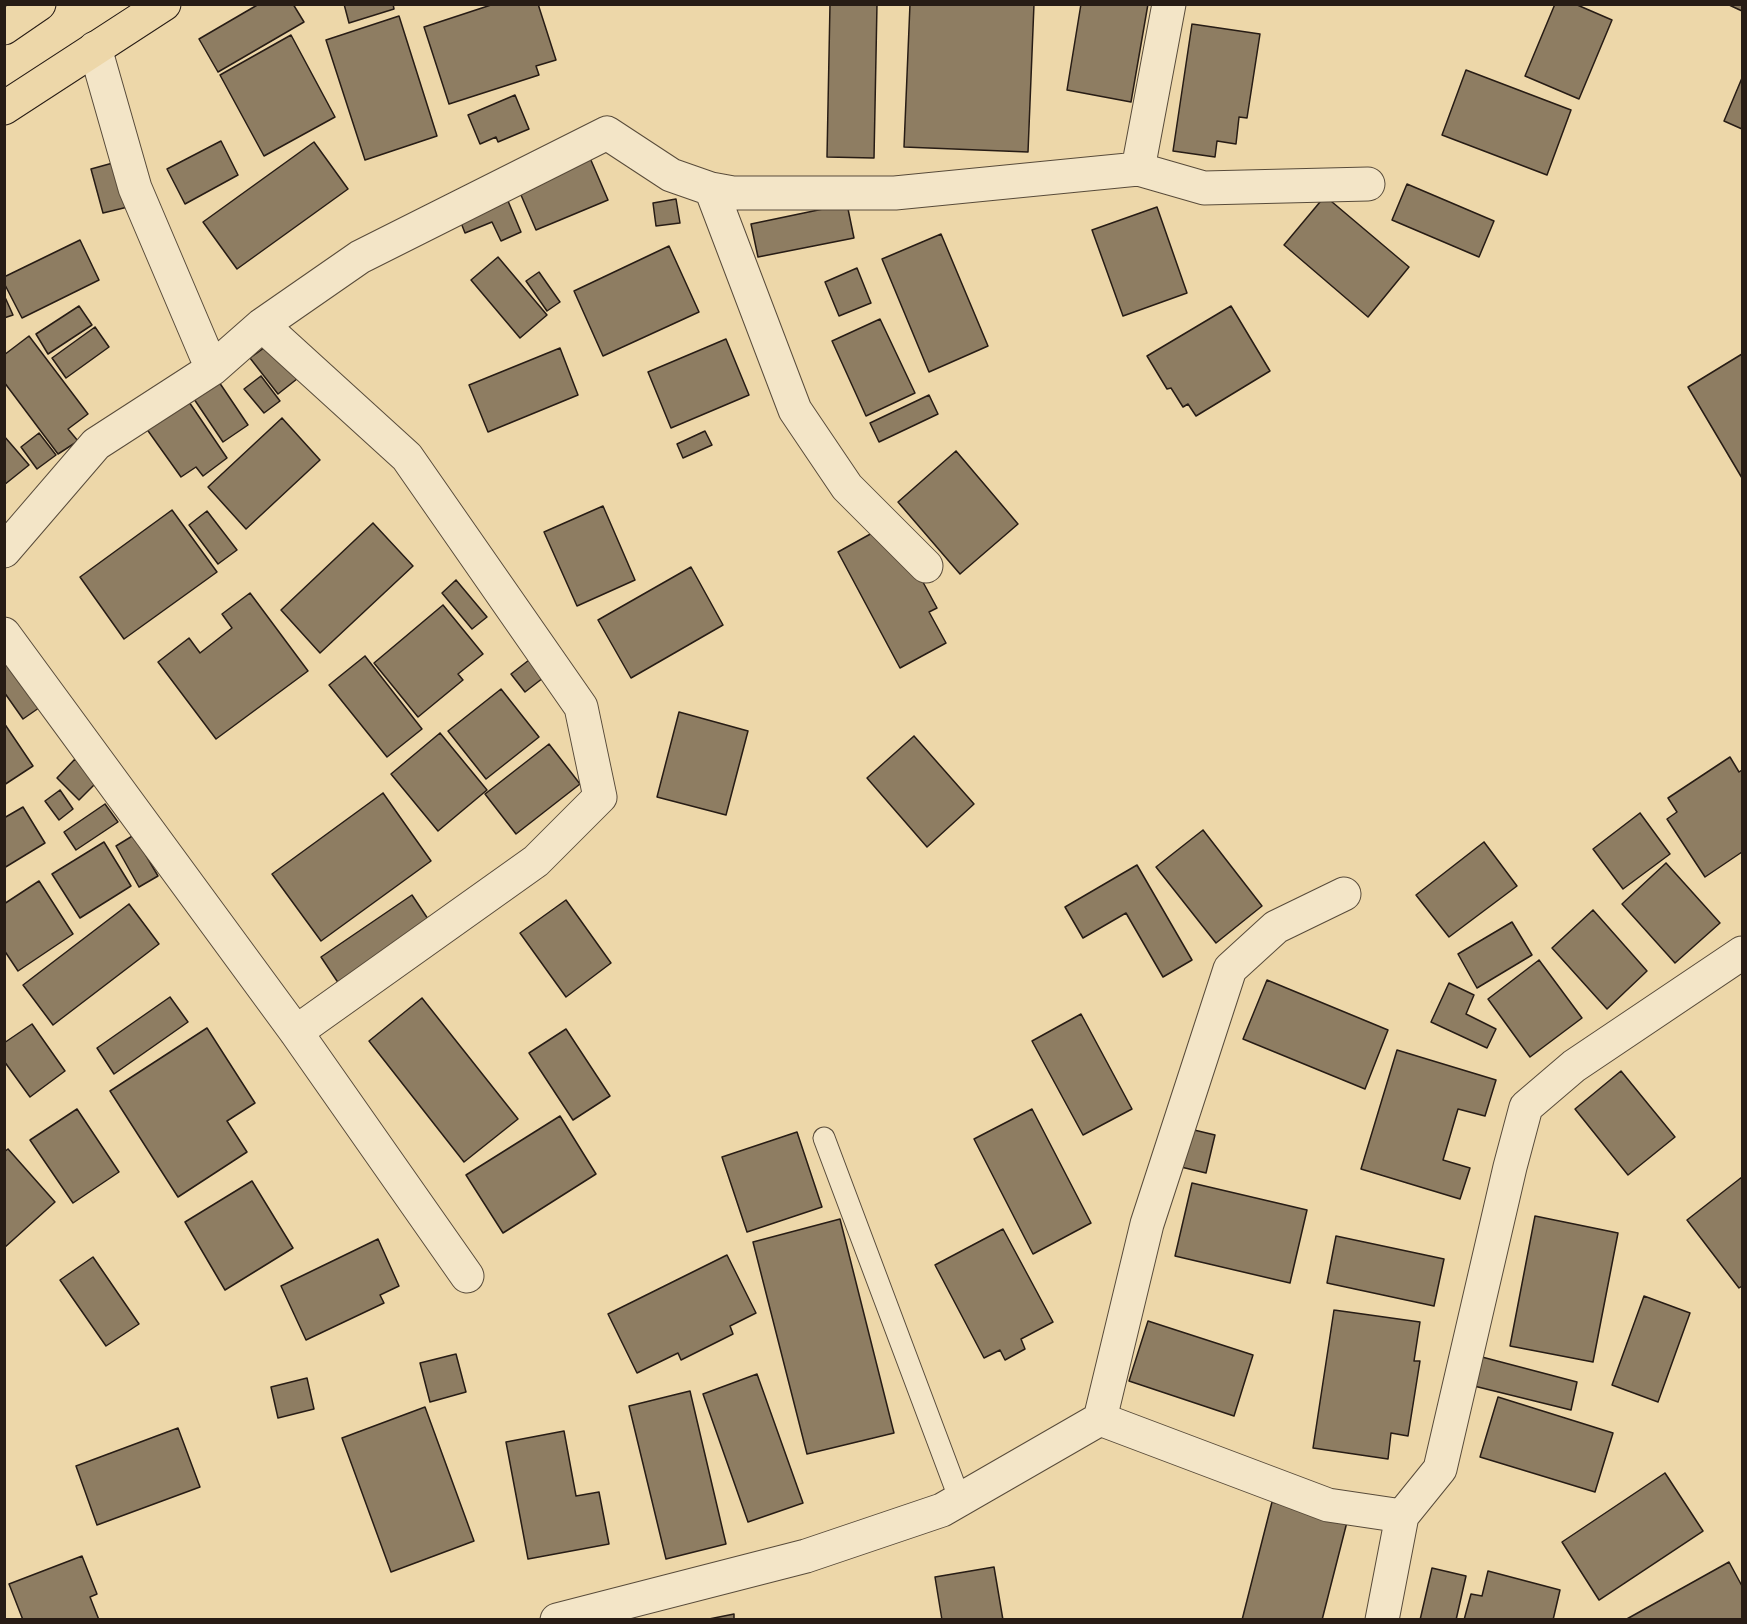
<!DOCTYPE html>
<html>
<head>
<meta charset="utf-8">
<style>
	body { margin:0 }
	#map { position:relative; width:1747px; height:1624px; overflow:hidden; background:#edd7a9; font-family:"IM FELL English",serif }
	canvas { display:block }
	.frame { position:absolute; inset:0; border:6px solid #271c15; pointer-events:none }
</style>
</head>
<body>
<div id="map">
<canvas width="1747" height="1624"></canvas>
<div class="frame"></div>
</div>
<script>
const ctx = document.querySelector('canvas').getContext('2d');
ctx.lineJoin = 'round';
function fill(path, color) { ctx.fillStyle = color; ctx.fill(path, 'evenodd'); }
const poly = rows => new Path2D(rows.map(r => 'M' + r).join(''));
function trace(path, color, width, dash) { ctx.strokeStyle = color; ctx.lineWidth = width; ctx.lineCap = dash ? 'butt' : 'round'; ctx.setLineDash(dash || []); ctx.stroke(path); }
const building = poly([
	[259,4,293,4,304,22,218,72,199,39,259,4],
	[344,4,393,4,394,9,349,23,344,4],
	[494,4,538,4,556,60,536,66,539,75,449,104,424,27,494,4],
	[830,4,877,4,874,158,827,157,830,4],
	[910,4,1034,4,1028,152,904,147,910,4],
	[1081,4,1148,4,1131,102,1067,90,1081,4],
	[1555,4,1575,4,1612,20,1579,99,1525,76,1555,4],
	[1727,4,1742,4,1742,11,1727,4],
	[399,16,437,136,365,160,326,40,399,16],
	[1192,24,1260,34,1247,118,1239,117,1236,144,1217,141,1215,157,1173,151,1192,24],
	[291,35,335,117,264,156,220,75,291,35],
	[1466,70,1571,110,1547,175,1442,135,1466,70],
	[1742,78,1742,129,1724,121,1742,78],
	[515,95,529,129,498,142,496,137,480,144,468,115,515,95],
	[221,141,238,175,185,204,167,169,221,141],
	[314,142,348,189,237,269,203,222,314,142],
	[590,158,608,200,536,230,518,188,590,158],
	[120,161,132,206,103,213,91,169,120,161],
	[1407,184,1494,221,1479,257,1392,220,1407,184],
	[503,189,521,232,501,241,492,222,465,233,456,210,503,189],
	[1325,196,1409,267,1368,317,1284,245,1325,196],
	[676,199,680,223,656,226,653,203,676,199],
	[847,204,854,238,758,257,751,224,847,204],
	[1157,207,1187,293,1123,316,1092,230,1157,207],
	[941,234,988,346,929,372,882,259,941,234],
	[80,240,99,280,22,318,4,283,4,277,80,240],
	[669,246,699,312,603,356,574,291,669,246],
	[498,257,547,315,520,338,471,280,498,257],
	[857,268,871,303,839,316,825,282,857,268],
	[539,272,560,302,547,311,526,281,539,272],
	[4,295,13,315,4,318,4,295],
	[79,306,92,325,48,354,36,334,79,306],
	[1231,306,1270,371,1196,416,1188,404,1183,407,1171,388,1167,389,1147,356,1231,306],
	[880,319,915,393,866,416,832,341,880,319],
	[95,327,109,347,66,378,52,358,95,327],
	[29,336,88,414,68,429,78,441,58,454,4,382,4,355,29,336],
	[726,339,749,395,671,428,648,372,726,339],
	[275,340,302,375,278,394,250,358,275,340],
	[560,348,578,395,488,432,469,385,560,348],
	[1742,354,1742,478,1688,387,1742,354],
	[261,376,280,401,264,413,244,389,261,376],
	[219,382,248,425,223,442,194,399,219,382],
	[929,395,938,414,879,442,870,423,929,395],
	[187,399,227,458,203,476,196,467,181,477,146,428,187,399],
	[282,418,320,460,246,529,208,487,282,418],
	[705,431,712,445,683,458,677,444,705,431],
	[39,433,56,455,37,469,21,447,39,433],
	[4,436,29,465,4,485,4,436],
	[956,451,1018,524,960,574,898,502,956,451],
	[603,506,635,580,577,606,544,532,603,506],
	[172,510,217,572,124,639,80,577,172,510],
	[207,511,237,550,218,564,189,525,207,511],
	[373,523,413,566,320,653,281,610,373,523],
	[883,527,905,549,937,608,929,612,946,643,900,668,838,552,883,527],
	[691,567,723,625,631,678,598,620,691,567],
	[456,580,487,617,472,629,442,593,456,580],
	[250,593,308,671,216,739,158,662,189,638,200,653,232,628,222,614,250,593],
	[443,605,483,654,458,674,463,680,418,717,374,663,443,605],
	[365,656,422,729,387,757,329,685,365,656],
	[4,657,46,703,23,719,4,692,4,657],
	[529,660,543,678,525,692,511,674,529,660],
	[501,689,539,737,486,779,448,731,501,689],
	[679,712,748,731,726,815,657,797,679,712],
	[4,723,33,766,4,785,4,723],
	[440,733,487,790,438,831,391,774,440,733],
	[914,736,974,804,927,847,867,778,914,736],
	[549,744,580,784,516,834,485,794,549,744],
	[1730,757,1739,772,1742,770,1742,852,1705,877,1667,819,1677,812,1668,798,1730,757],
	[75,759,97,782,79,800,57,778,75,759],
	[60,790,73,809,59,820,45,801,60,790],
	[383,793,431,861,321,941,272,874,383,793],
	[105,804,118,822,76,850,64,832,105,804],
	[23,807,45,843,4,868,4,818,23,807],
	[1640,813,1670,854,1623,889,1593,849,1640,813],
	[1203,830,1262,906,1216,943,1156,867,1203,830],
	[134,835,158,876,139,887,116,846,134,835],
	[104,842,131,886,80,918,52,874,104,842],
	[1484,842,1517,886,1449,937,1416,895,1484,842],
	[1666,863,1720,923,1675,963,1622,904,1666,863],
	[1137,865,1192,960,1163,977,1126,913,1083,938,1065,907,1137,865],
	[39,881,73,934,18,971,4,950,4,904,39,881],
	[412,895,430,922,339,984,321,957,412,895],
	[566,900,611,963,566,997,520,933,566,900],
	[129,904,159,944,53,1025,23,985,129,904],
	[1593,910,1647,971,1607,1009,1552,948,1593,910],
	[1512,922,1532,955,1477,988,1458,954,1512,922],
	[1539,960,1582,1018,1530,1057,1488,999,1539,960],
	[1267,980,1388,1030,1365,1089,1243,1039,1267,980],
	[1449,983,1474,995,1466,1014,1496,1029,1487,1048,1431,1022,1449,983],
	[170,997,188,1022,114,1074,97,1048,170,997],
	[422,998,518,1119,464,1162,369,1041,422,998],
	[1081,1014,1132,1109,1083,1135,1032,1041,1081,1014],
	[32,1024,65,1071,30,1097,4,1061,4,1043,32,1024],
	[207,1028,255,1103,227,1121,247,1152,178,1197,110,1091,207,1028],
	[566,1029,610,1096,573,1120,529,1053,566,1029],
	[1397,1050,1496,1080,1485,1116,1458,1109,1443,1160,1470,1168,1460,1199,1361,1169,1397,1050],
	[1621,1071,1675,1137,1628,1175,1575,1109,1621,1071],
	[77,1109,119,1172,73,1203,30,1140,77,1109],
	[1032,1109,1091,1223,1033,1254,974,1139,1032,1109],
	[560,1116,596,1174,503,1233,466,1175,560,1116],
	[1190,1129,1215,1135,1206,1173,1181,1167,1190,1129],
	[797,1132,822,1207,747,1232,722,1157,797,1132],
	[8,1149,55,1202,4,1248,4,1152,8,1149],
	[1742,1177,1742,1286,1739,1288,1687,1220,1742,1177],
	[252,1181,293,1248,225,1290,185,1222,252,1181],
	[1192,1183,1307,1210,1290,1283,1175,1256,1192,1183],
	[1535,1216,1618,1233,1593,1362,1510,1346,1535,1216],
	[840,1219,894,1433,807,1454,753,1242,840,1219],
	[1003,1229,1053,1322,1021,1339,1025,1349,1005,1360,1000,1350,984,1358,935,1265,1003,1229],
	[1336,1236,1444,1259,1434,1306,1327,1283,1336,1236],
	[378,1239,399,1286,380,1295,384,1303,306,1340,281,1286,378,1239],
	[727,1255,756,1313,730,1326,733,1334,681,1360,678,1353,637,1373,608,1314,727,1255],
	[93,1257,139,1324,106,1346,60,1280,93,1257],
	[1644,1296,1690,1313,1658,1402,1612,1385,1644,1296],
	[1334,1310,1420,1322,1414,1361,1420,1361,1408,1436,1391,1433,1388,1459,1313,1448,1334,1310],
	[1148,1321,1253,1355,1234,1416,1129,1381,1148,1321],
	[456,1354,466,1392,430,1402,420,1363,456,1354],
	[1482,1357,1577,1382,1571,1410,1474,1386,1482,1357],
	[757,1374,803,1503,748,1522,703,1394,757,1374],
	[307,1378,314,1409,278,1418,271,1387,307,1378],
	[690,1391,726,1544,666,1559,629,1406,690,1391],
	[1498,1397,1613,1433,1595,1492,1480,1457,1498,1397],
	[425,1407,474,1541,391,1572,342,1438,425,1407],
	[178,1428,200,1487,97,1525,76,1466,178,1428],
	[564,1431,576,1496,599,1492,609,1544,528,1559,506,1442,564,1431],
	[1665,1473,1703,1531,1599,1600,1562,1542,1665,1473],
	[1272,1502,1347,1522,1322,1620,1242,1620,1272,1502],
	[82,1556,97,1594,90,1597,99,1620,23,1620,9,1584,82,1556],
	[1729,1562,1742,1586,1742,1620,1625,1620,1729,1562],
	[994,1567,1003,1620,942,1620,935,1577,994,1567],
	[1432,1568,1466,1576,1456,1620,1420,1620,1432,1568],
	[1488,1571,1560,1590,1553,1620,1464,1620,1471,1594,1482,1596,1488,1571],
	[734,1614,734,1620,704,1620,734,1614]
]);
const service = poly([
	[824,1138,960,1500]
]);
const minor = poly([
	[95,48,135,188,212,369],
	[1138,169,1169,4],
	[711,189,795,410,847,487,926,566],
	[262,325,407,457,581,707,600,797,536,861,296,1032],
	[4,551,96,444,212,369,262,325,360,257,607,133,671,175,711,189,733,193,895,193,1138,169,1204,188,1368,184],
	[4,634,296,1032,467,1276],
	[1100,1419,1328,1505,1402,1516,1440,1469,1510,1167,1526,1107,1574,1066,1742,953],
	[557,1620,806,1556,942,1510,1100,1419,1147,1224,1230,969,1276,927,1344,894],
	[1382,1620,1402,1516]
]);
const primary = poly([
	[4,28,39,4],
	[4,108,164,4]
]);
fill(building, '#8e7d62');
trace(building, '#271c15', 1.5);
trace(service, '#584b3a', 23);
trace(minor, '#584b3a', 35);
trace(primary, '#271c15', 35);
trace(service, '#f3e5c7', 21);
trace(minor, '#f3e5c7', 33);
trace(primary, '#edd7a9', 33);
</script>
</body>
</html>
